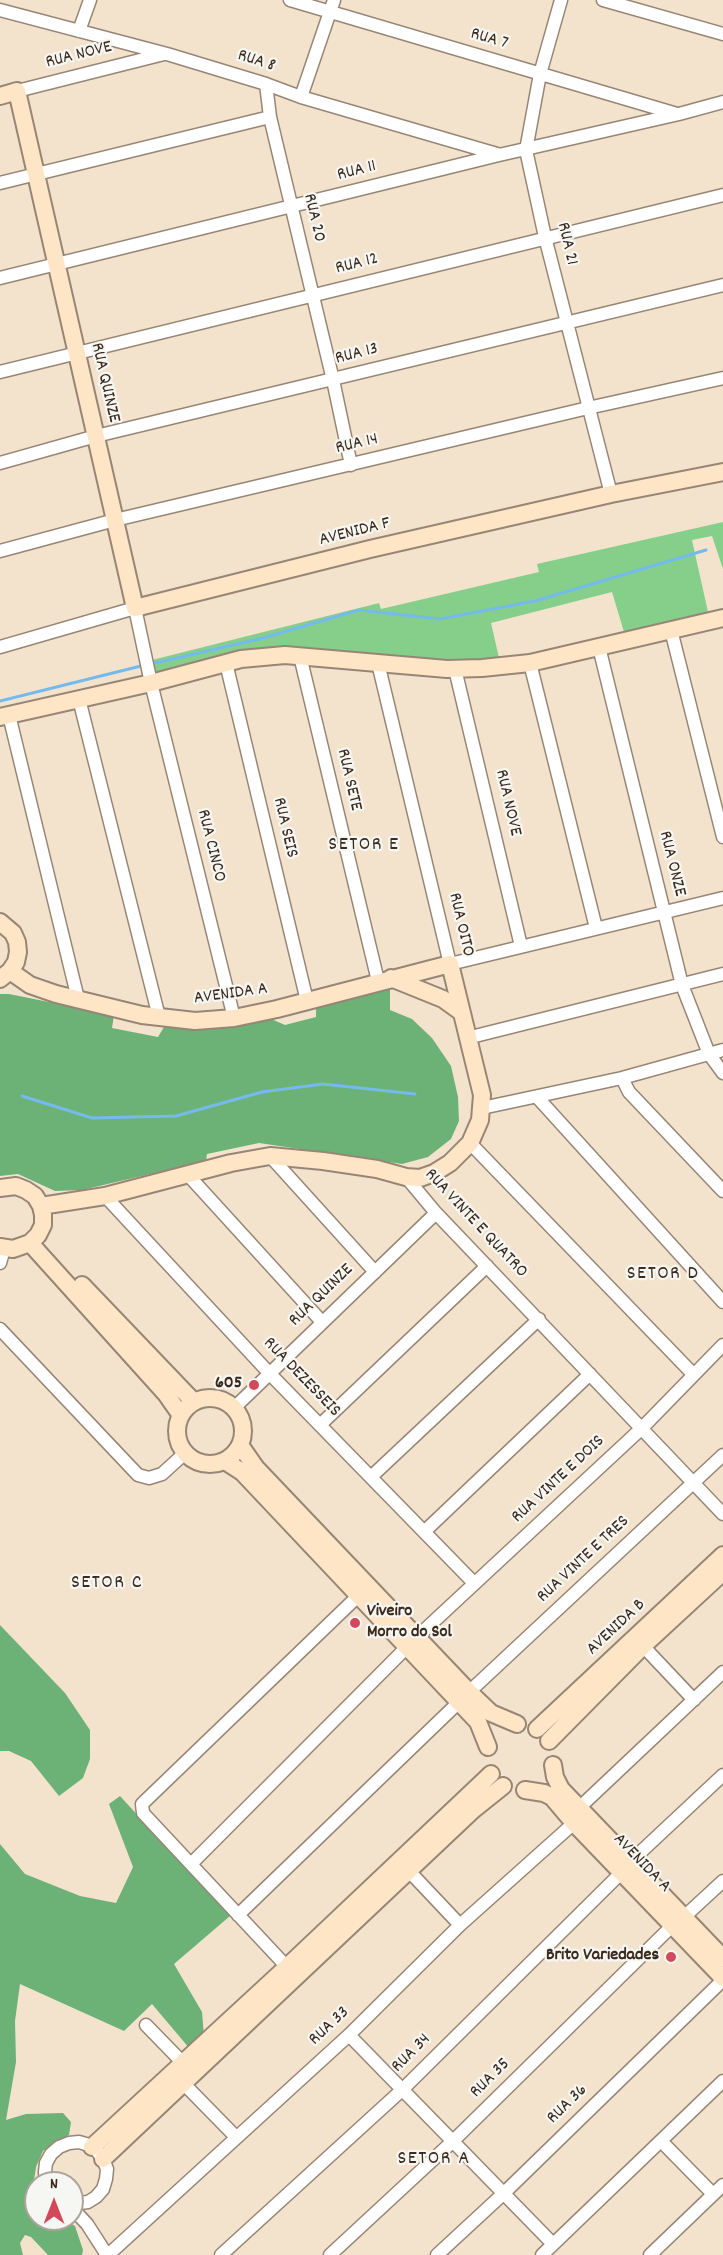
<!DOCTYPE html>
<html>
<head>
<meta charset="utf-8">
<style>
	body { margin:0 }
	#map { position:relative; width:723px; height:2255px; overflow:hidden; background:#f3e3cd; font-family:Dekko,sans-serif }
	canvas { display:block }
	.north { position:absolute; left:24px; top:2171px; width:60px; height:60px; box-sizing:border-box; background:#f6f6f2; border:2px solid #aba49d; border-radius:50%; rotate:0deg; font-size:16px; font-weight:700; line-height:24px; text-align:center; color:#3b2a1e }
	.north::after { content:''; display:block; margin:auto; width:21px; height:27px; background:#d1495b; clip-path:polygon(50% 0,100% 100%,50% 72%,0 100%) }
</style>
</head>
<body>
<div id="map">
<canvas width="723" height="2255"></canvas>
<div class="north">N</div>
</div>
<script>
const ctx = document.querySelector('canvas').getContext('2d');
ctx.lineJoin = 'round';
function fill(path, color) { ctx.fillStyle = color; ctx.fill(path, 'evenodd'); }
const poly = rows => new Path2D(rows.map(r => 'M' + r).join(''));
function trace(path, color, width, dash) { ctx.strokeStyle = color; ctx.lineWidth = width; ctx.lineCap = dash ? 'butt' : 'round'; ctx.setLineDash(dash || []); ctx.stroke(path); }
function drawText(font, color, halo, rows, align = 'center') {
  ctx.font = font + ' Dekko,sans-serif'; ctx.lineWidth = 4.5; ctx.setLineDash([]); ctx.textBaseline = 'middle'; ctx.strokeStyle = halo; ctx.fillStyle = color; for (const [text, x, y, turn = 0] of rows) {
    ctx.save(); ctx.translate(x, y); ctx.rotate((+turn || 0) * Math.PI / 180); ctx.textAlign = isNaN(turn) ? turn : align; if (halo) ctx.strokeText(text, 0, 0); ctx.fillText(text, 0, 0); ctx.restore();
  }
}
const green = poly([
	[723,522,723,569,712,536,692,540,708,612,624,632,612,592,491,623,500,662,481,664,313,650,237,653,155,672,152,660,379,603,381,609,539,572,537,564]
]);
const forest = poly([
	[390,985,390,1010,412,1019,432,1038,451,1066,458,1097,459,1121,451,1139,428,1157,402,1164,259,1143,207,1154,206,1161,82,1190,55,1191,18,1174,0,1176,0,994,9,994,114,1015,112,1028,158,1037,164,1027,269,1018,285,1025,316,1017,316,1007],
	[0,1625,65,1693,90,1730,90,1759,83,1778,59,1796,31,1761,9,1751,0,1751],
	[120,1796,230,1916,174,1964,202,2012,204,2036,190,2049,152,2004,124,2031,20,1984,15,2021,16,2062,6,2120,26,2114,63,2113,71,2122,69,2135,54,2142,43,2151,36,2167,34,2180,36,2187,36,2219,64,2219,75,2226,83,2250,82,2255,48,2255,31,2237,25,2235,20,2243,23,2255,0,2255,0,1844,25,1874,80,1896,116,1903,133,1867,109,1804]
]);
const stream = poly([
	[151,664,263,638,359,610,440,619,535,601,706,550],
	[0,701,145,665],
	[22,1096,92,1118,176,1116,262,1092,323,1084,415,1094]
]);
const street = poly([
	[290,0,677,114],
	[561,0,540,74,526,150,545,237,611,494],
	[603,0,723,34],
	[0,10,167,54,266,84,301,97,497,154],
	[79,31,90,0],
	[266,84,270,117,333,380,351,465],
	[17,91,164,54],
	[301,97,334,0],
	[0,183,270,117],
	[0,278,499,155,679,114,723,102],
	[0,372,723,195],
	[0,463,96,436,723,285],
	[0,551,115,520,588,408,723,378],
	[671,630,723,837],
	[0,647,135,608,151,683,234,1018],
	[599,647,682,985,709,1054,723,1073],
	[300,656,378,981],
	[226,663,307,1001],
	[378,663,450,964,723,898],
	[530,663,596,928],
	[455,669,521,946],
	[79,699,159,1017],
	[9,715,78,999],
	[467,1038,723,974],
	[622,1078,629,1092,723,1191],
	[537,1097,723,1302],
	[482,1108,622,1078,723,1050],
	[470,1143,693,1374],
	[270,1156,375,1272],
	[189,1176,322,1322],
	[406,1177,436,1213,723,1514],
	[105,1196,270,1374,474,1583],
	[0,1263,4,1249],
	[0,1329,138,1475,149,1478,162,1474,185,1453],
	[234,1408,436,1213],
	[321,1424,487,1266],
	[372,1476,539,1319],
	[425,1531,590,1374],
	[417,1637,642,1428,723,1345],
	[643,1646,694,1700],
	[469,1692,723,1455],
	[579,1808,723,1672],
	[630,1862,723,1775],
	[191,1864,406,1648],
	[409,1871,460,1925],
	[238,1915,459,1702],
	[684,1917,723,1881],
	[287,1967,143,1813,142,1804,358,1596],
	[146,2025,184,2064],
	[349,2035,553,2244],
	[184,2084,236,2137],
	[662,2142,713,2194],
	[46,2183,45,2172,46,2163,51,2154,59,2147,69,2143,79,2142,89,2145,97,2151,103,2159,107,2169,106,2179,103,2189,96,2197,88,2202,72,2204],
	[72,2208,87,2224,107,2255],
	[108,2255,349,2035,460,1925,574,1823],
	[221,2255,403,2089,622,1872],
	[330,2255,452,2142,673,1925],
	[437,2255,503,2194,723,1980],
	[542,2255,723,2081],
	[650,2255,723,2185]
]);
const secondary = poly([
	[0,96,17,91,135,608,370,549,611,494,723,472],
	[0,717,151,683,241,659,285,655,447,669,482,668,530,663,723,618],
	[0,922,13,933,17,942,18,952,16,962,10,971,0,979],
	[10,971,30,985,56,994,142,1015,195,1021,234,1018,277,1009,450,964,482,1095,480,1120,470,1143,450,1163,434,1173,420,1178,406,1177,377,1169,323,1161,270,1156,231,1163,105,1196,41,1206],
	[391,978,443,999,461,1012],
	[0,1188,16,1186,26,1190,35,1196,41,1206,43,1215,43,1225,38,1235,30,1243,13,1249,0,1247],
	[30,1243,166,1394,180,1414],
	[82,1285,193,1401],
	'177 1431a33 33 0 1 1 66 0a33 33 0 1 1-66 0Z',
	[240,1445,256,1468,469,1692,491,1713,517,1724],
	[225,1461,242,1472,478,1722,488,1747],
	[537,1729,723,1555],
	[549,1741,643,1646,723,1572],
	[553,1765,555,1777,561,1789,723,1958],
	[525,1790,544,1793,552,1797,574,1823,723,1978],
	[92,2147,287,1967,491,1774],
	[103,2159,473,1810,503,1786]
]);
const markers = [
	[254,1385,6,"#d1495b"],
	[355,1623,6,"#d1495b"],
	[671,1957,6,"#d1495b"]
];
const streetNames = [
	["RUA 7",489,40,16],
	["RUA NOVE",79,56,-14],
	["RUA 8",256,62,18],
	["RUA 11",357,172,-14],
	["RUA 20",313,218,77],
	["RUA 21",566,244,77],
	["RUA 12",357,265,-14],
	["RUA 13",357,355,-14],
	["RUA QUINZE",104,383,77],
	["RUA 14",357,445,-13],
	["AVENIDA F",355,533,-14],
	["RUA SETE",348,780,77],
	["RUA NOVE",507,803,77],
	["RUA SEIS",284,828,77],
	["RUA CINCO",210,846,76],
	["RUA ONZE",671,864,76],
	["RUA OITO",460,925,77],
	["AVENIDA A",231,995,-8],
	["RUA VINTE E QUATRO",475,1224,47],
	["RUA QUINZE",322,1296,-44],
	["RUA DEZESSEIS",301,1378,46],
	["RUA VINTE E DOIS",559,1480,-43],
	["RUA VINTE E TRES",584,1560,-43],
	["AVENIDA B",617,1628,-43],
	["AVENIDA A",641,1864,46],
	["RUA 33",330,2027,-43],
	["RUA 34",412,2054,-45],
	["RUA 35",491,2079,-45],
	["RUA 36",568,2105,-44]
];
const poiNames = [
	["605",242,1385],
	["Viveiro",367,1613,"left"],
	["Morro do Sol",367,1634,"left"],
	["Brito Variedades",659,1957]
];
const neighbourhoodNames = [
	["SETOR E",364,846],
	["SETOR D",663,1275],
	["SETOR C",107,1584],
	["SETOR A",434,2160]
];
fill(green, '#86cf8b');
fill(forest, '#6cb277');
trace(stream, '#75baec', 3);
trace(street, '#978676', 15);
trace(secondary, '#978676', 20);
trace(street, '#fff', 12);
trace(secondary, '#fde5c5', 16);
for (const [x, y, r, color] of markers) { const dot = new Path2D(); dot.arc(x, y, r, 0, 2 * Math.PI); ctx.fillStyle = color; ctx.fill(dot); trace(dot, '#f6f6f2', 2); }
drawText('18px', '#3b2a1e', '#f6f6f2', streetNames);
drawText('bold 18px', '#3b2a1e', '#f6f6f2', poiNames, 'right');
ctx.letterSpacing = '1.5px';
drawText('20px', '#3b2a1e', '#f6f6f2', neighbourhoodNames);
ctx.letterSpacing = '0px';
</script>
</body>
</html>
